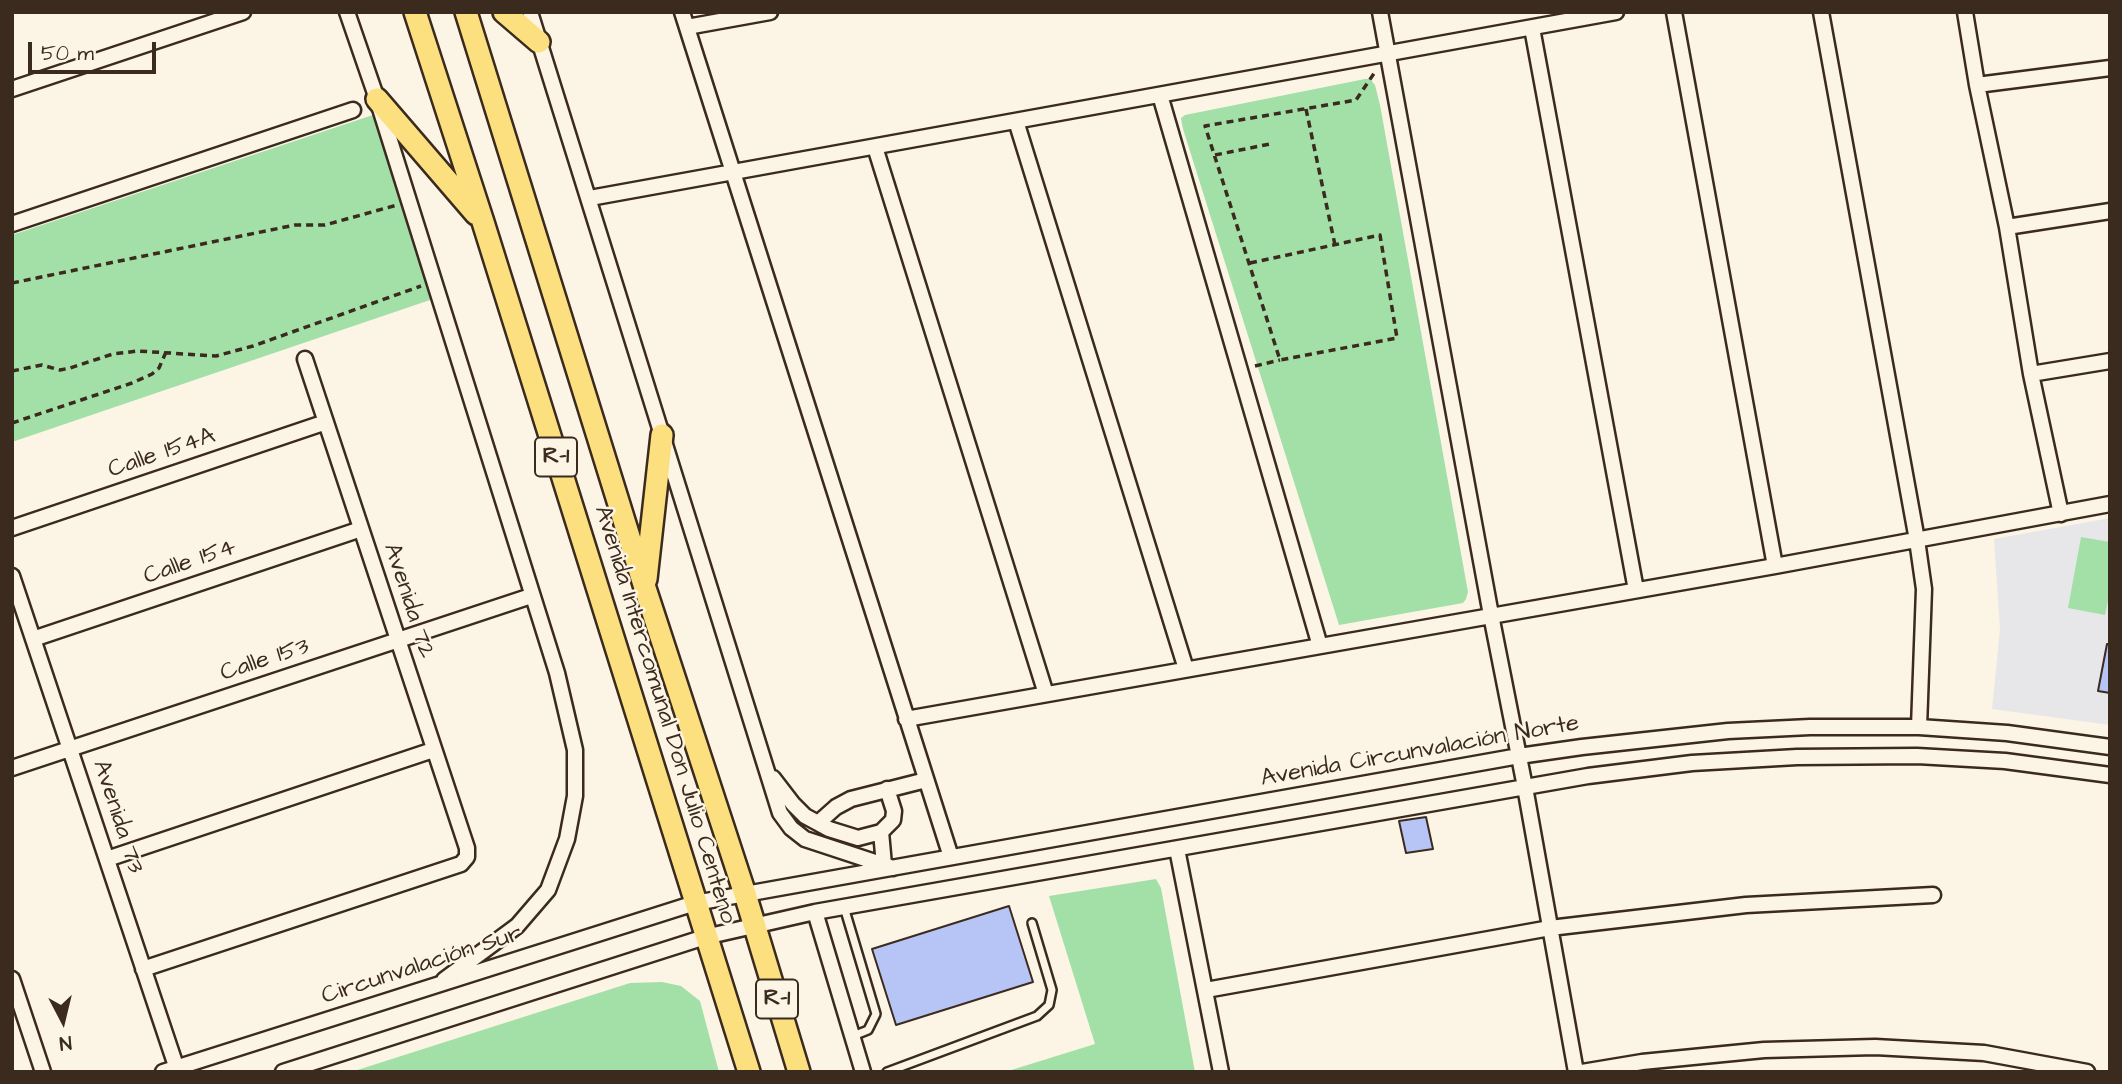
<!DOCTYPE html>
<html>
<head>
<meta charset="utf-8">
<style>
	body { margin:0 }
	#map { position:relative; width:2122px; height:1084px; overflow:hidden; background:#fcf5e5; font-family:"Architects Daughter",sans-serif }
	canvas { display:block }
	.frame { position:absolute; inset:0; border:14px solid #3b2a1e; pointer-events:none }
	.north { position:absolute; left:28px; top:986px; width:70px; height:70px; -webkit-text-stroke:5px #fcf5e5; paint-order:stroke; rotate:173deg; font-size:19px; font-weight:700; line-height:28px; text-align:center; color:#3b2a1e }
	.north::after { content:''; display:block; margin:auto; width:24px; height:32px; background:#3b2a1e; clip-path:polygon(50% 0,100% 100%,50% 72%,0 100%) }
	.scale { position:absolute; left:28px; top:42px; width:128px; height:32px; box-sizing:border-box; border:4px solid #3b2a1e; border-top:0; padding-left:9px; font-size:21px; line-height:24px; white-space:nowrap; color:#3b2a1e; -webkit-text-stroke:5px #fcf5e5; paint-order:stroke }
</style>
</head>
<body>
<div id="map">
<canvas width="2122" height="1084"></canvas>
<div class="frame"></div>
<div class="north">N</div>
<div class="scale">50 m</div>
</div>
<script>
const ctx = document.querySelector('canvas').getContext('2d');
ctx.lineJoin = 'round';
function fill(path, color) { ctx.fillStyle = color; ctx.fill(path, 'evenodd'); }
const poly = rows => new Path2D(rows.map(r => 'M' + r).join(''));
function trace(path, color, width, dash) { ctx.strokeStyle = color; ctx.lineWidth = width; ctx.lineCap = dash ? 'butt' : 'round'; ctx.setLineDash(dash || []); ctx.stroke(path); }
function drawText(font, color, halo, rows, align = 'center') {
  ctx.font = font + ' "Architects Daughter",sans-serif'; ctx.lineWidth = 5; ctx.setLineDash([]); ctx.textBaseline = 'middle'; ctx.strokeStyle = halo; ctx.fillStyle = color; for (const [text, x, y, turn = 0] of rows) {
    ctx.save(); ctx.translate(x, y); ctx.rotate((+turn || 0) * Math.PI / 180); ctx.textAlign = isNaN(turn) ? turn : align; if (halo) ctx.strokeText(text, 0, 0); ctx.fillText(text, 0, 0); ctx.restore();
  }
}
const built = poly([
	[2110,518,2110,725,1992,709,2000,629,1994,539]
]);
const green = poly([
	[1365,79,1370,79,1375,85,1380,105,1468,592,1466,599,1463,603,1339,625,1183,129,1181,118,1185,115],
	[373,115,433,299,12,442,12,235],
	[2081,537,2110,542,2110,591,2105,615,2068,608],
	[1156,879,1161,888,1195,1072,1005,1072,1095,1044,1049,896],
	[662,982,681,986,700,1001,719,1072,351,1072,630,983]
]);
const building = poly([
	[2107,644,2110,644,2110,693,2098,691,2107,644],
	[1426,817,1433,849,1406,853,1399,821,1426,817],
	[1009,906,1033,982,896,1025,872,949,1009,906]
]);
const path = poly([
	[1306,109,1335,245],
	[1215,155,1270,144],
	[1250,263,1380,235,1397,338,1280,360,1205,126,1356,100,1375,72],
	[12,283,295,225,325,225,397,205],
	[1255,366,1280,360],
	[12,371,42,365,60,370,70,368,113,354,138,351,216,356,253,346,421,286],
	[12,423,132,383,152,374,159,368,166,352]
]);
const service = poly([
	[844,907,876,1014,868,1030,853,1036],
	[887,1072,1037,1016,1049,1005,1052,990,1032,923]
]);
const minor = poly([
	[347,12,377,99,557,673,575,750,575,796,567,839,548,890,517,926,444,980],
	[530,12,780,813,791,828,805,839,893,868],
	[682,12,951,857],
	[1380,12,1491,615,1525,787,1576,1072],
	[1674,12,1775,566],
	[1821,12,1917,540,1924,589,1919,727],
	[1965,12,1977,85,2007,227,2031,374,2061,514],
	[687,27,770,12],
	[1532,28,1636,590],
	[1977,85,2110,68],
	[12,89,243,12],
	[1160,95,1320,646],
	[1016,121,1186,669],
	[875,147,1046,694],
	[590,198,1616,12],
	[12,224,353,110],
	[2007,227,2110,211],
	[2031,374,2110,361],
	[12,528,326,422],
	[12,576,178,1072],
	[33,639,361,529],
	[906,719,1775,566,2110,504],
	[12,768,531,596],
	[773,778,793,804,805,816,829,829,858,838,881,832,893,820,894,811,887,789],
	[818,823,836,807,851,799,926,780],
	[881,832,884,865],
	[1177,849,1221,1072],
	[107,859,433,750],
	[815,912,863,1072],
	[143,969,461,864,467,857,467,848,305,359],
	[12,979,43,1072],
	[1206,990,1550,928,1746,905,1933,895],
	[163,1072,695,903,1519,756,1582,747,1728,731,1810,727,1919,727,2007,733,2110,747],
	[283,1072,705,937,815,912,1588,776,1692,763,1797,757,1917,756,2005,761,2110,775],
	[1582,1072,1642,1062,1764,1050,1875,1047,1984,1053,2087,1072]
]);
const primary = poly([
	[415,12,483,222,749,1072],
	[466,12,645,588,745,894,799,1072],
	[504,12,539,42],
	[377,99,476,214],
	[646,579,662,435]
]);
const shields = [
	[556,457,42],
	[777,999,42]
];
const shieldNames = [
	["R-1",556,457],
	["R-1",777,999]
];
const streetNames = [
	["Calle 154A",162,454,-19],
	["Calle 154",190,563,-19],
	["Avenida 72",408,601,72],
	["Calle 153",265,661,-18],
	["Avenida Intercomunal Don Julio Centeno",664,715,73],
	["Avenida Circunvalación Norte",1420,752,-10],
	["Avenida 73",117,817,72],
	["Circunvalación Sur",422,966,-18]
];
fill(built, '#e7e7ea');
fill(green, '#a3e0a7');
fill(building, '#b6c5f5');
trace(building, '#3b2a1e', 2);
trace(service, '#3b2a1e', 12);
trace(minor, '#3b2a1e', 19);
trace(primary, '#3b2a1e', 26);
trace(path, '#3b2a1e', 3.5, [7, 5]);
trace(service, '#fcf5e5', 7);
trace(minor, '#fcf5e5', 14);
trace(primary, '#fce080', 21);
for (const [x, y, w] of shields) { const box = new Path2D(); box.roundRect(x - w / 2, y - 19.5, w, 39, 5); ctx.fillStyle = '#fcf5e5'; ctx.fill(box); trace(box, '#3b2a1e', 2); }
drawText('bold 23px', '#3b2a1e', null, shieldNames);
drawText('24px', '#3b2a1e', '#fcf5e5', streetNames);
</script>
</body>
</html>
